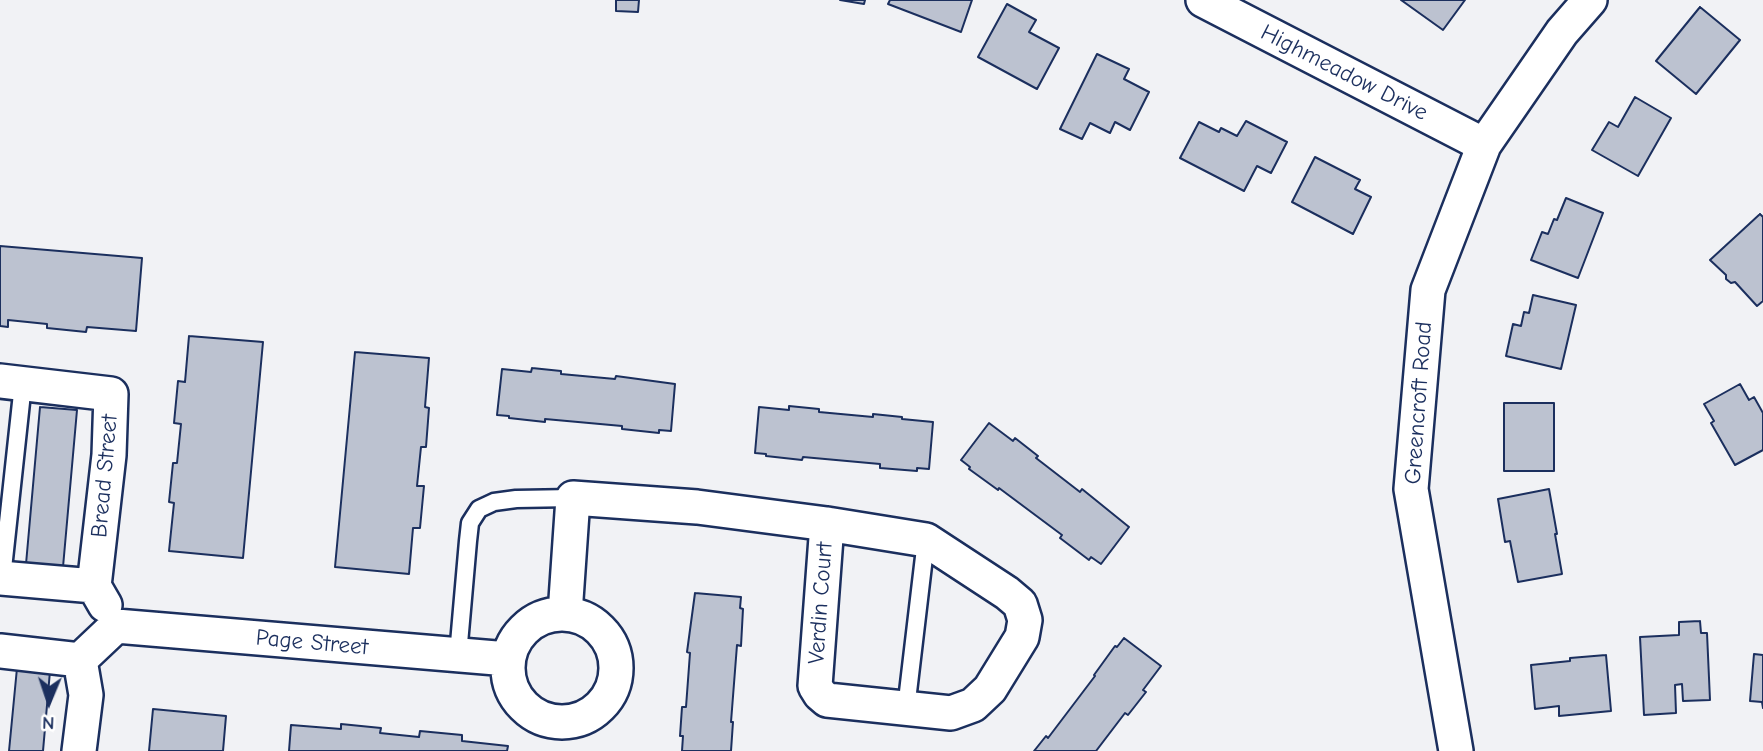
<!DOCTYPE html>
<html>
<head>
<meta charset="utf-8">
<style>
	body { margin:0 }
	#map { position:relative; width:1763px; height:751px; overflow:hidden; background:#f1f2f5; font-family:"Comic Neue",sans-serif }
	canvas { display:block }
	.north { position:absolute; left:14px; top:667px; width:70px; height:70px; -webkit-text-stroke:5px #fff; paint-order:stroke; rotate:182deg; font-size:19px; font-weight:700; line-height:28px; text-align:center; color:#1b2f5e }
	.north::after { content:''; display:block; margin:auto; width:24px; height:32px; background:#1b2f5e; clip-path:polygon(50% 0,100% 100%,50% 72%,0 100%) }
</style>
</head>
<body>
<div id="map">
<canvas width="1763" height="751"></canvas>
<div class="north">N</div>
</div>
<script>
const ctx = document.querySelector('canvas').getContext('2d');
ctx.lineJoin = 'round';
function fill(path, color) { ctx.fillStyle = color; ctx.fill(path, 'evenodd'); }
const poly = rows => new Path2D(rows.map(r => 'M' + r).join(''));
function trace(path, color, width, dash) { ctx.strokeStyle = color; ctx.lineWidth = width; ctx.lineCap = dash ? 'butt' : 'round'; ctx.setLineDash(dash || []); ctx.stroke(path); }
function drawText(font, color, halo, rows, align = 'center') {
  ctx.font = font + ' "Comic Neue",sans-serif'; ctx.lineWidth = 5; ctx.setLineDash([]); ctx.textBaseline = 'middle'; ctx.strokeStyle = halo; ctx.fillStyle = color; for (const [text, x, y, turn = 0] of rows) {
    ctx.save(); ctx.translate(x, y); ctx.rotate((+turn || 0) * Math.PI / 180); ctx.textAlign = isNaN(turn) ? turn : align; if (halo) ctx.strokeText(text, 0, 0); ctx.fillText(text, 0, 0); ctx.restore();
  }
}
const building = poly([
	[616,0,639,0,638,12,616,11,616,0],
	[840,0,865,0,864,4,840,0],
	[890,0,972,0,961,32,888,4,890,0],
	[1401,0,1465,0,1443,30,1401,0],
	[1007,4,1036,20,1029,32,1059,48,1037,89,978,57,1007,4],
	[1700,7,1740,40,1696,94,1656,61,1700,7],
	[1097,54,1129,69,1124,79,1149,92,1130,130,1115,122,1110,133,1090,123,1082,139,1060,129,1097,54],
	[1635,97,1671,118,1638,176,1592,150,1609,122,1618,127,1635,97],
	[1246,121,1287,142,1271,173,1257,166,1244,191,1180,158,1199,122,1219,132,1221,128,1237,136,1246,121],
	[1315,157,1360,180,1355,189,1371,197,1353,234,1292,202,1315,157],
	[1566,198,1603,213,1578,278,1531,260,1542,232,1548,234,1554,219,1557,220,1566,198],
	[1760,214,1763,217,1763,301,1757,306,1735,282,1731,283,1726,279,1726,275,1710,260,1760,214],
	[0,246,142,258,136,331,87,327,86,332,47,328,47,324,8,320,8,327,0,326,0,246],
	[1533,295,1576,305,1561,369,1506,356,1513,324,1521,326,1524,312,1529,313,1533,295],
	[189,336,263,342,243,558,169,551,174,503,169,502,173,463,177,463,181,424,174,423,178,381,185,382,189,336],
	[355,352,429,358,425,407,429,408,426,447,421,447,417,486,424,486,420,528,413,528,409,574,335,567,355,352],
	[532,368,561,371,561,374,615,379,616,376,675,384,671,431,659,430,659,433,622,429,622,426,545,419,545,422,509,418,509,416,497,415,502,369,531,372,532,368],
	[1740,384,1749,400,1754,397,1763,413,1763,450,1735,465,1711,423,1714,421,1704,404,1740,384],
	[1504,403,1554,403,1554,471,1504,471,1504,403],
	[789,406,819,409,819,412,873,417,873,414,902,417,902,419,933,422,929,469,917,468,917,471,880,468,880,464,803,457,802,460,766,456,766,454,755,453,759,407,789,410,789,406],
	[40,407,77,410,63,567,26,564,40,407],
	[989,423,1013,441,1015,438,1038,456,1036,458,1080,492,1082,489,1129,527,1101,564,1091,557,1089,560,1060,538,1062,535,999,488,998,490,969,469,970,467,961,460,989,423],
	[1549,489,1557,534,1555,534,1562,574,1518,582,1510,541,1505,542,1498,499,1549,489],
	[695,593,741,597,740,608,743,609,741,646,737,645,731,722,733,722,731,751,682,751,683,736,680,736,682,707,686,707,690,653,687,652,695,593],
	[1700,621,1701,633,1707,633,1710,700,1683,701,1682,684,1675,685,1676,713,1644,715,1640,637,1679,635,1679,622,1700,621],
	[1124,638,1161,666,1143,690,1146,692,1128,715,1125,713,1096,751,1034,751,1046,736,1048,738,1095,676,1094,675,1115,646,1117,647,1124,638],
	[1754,654,1763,655,1763,708,1762,702,1750,701,1754,654],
	[1606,655,1611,711,1559,716,1559,706,1535,709,1531,665,1570,661,1570,658,1606,655],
	[17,668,50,671,43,751,9,751,17,668],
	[153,709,226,716,223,751,149,751,153,709],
	[341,724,381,728,380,733,419,737,420,731,462,735,462,741,508,746,507,751,289,751,291,725,341,729,341,724]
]);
const service = poly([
	[2,578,23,384],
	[458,655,468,541,470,523,479,509,494,502,516,499,573,498],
	[906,709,926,540]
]);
const minor = poly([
	[1203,0,1484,145],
	[0,381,111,394,109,455,94,586],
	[0,578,94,586,105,605],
	'508 668a54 54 0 1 1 108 0a54 54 0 1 1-108 0Z',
	[565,614,573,498,697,507,827,524,926,540,1007,593,1020,604,1025,620,1022,637,990,689,973,705,951,713,827,700,820,694,815,686,827,524],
	[0,651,80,660,116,626,508,659],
	[79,751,86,695,80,660],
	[1456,751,1411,489,1428,290,1484,145,1562,32,1590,0]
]);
const streetNames = [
	["Highmeadow Drive",1344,73,27],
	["Greencroft Road",1419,403,-86],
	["Bread Street",105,476,-85],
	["Verdin Court",821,603,-86],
	["Page Street",312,643,5]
];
fill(building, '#bcc2d0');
trace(building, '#1b2f5e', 2);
trace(service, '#1b2f5e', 21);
trace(minor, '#1b2f5e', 38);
trace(service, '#fff', 16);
trace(minor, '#fff', 33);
drawText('23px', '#1b2f5e', '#fff', streetNames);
</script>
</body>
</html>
